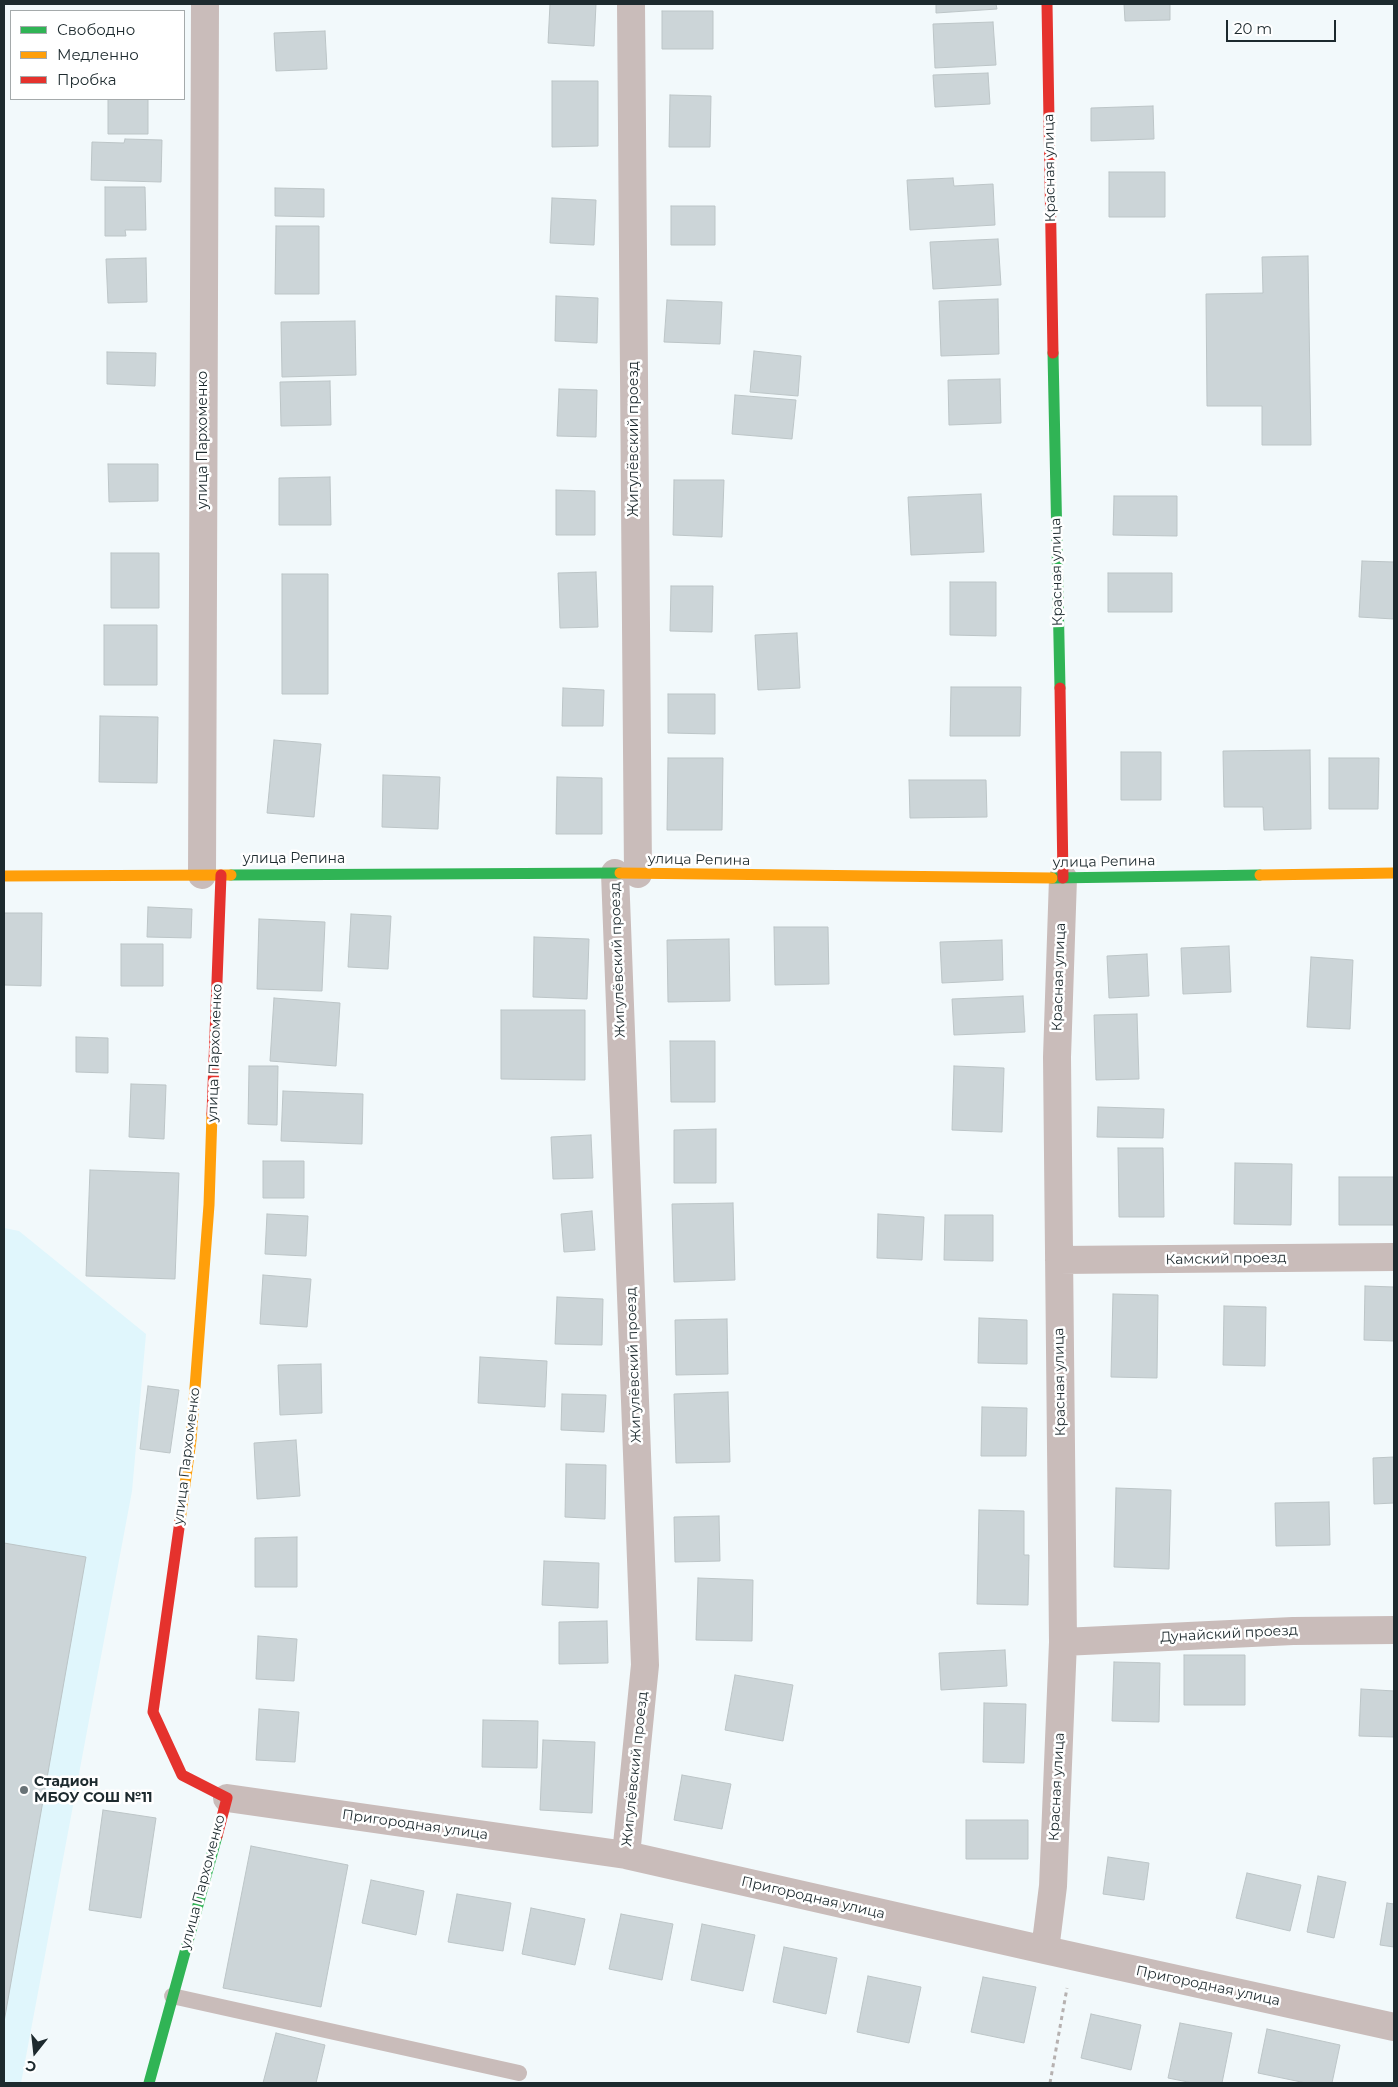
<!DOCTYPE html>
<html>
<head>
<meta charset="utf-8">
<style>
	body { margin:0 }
	#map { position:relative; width:1398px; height:2087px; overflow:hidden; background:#f2f9fb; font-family:Montserrat,sans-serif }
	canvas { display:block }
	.frame { position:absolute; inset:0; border:5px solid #1d2a2e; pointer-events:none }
	.legend { position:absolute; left:10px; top:10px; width:175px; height:90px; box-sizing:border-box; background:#fff; border:1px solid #a5aaab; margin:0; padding:6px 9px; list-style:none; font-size:15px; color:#1d2a2e }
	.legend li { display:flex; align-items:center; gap:10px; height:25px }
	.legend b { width:25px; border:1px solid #a5aaab }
	.north { position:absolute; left:10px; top:2027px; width:50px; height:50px; -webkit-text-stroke:4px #fff; paint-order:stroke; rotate:196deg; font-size:14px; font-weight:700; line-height:20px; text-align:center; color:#1d2a2e }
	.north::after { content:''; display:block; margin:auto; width:18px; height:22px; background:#1d2a2e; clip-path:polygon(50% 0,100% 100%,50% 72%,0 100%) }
	.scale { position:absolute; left:1226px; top:20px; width:110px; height:22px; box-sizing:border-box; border:2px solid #1d2a2e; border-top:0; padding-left:6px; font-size:15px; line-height:18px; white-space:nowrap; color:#1d2a2e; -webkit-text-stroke:4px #fff; paint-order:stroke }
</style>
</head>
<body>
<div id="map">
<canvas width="1398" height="2087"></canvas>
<div class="frame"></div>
<ul class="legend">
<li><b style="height:6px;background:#30b455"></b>Свободно</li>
<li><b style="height:6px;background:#ff9f0a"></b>Медленно</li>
<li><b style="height:6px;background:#e5322d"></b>Пробка</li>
</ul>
<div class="north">С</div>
<div class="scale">20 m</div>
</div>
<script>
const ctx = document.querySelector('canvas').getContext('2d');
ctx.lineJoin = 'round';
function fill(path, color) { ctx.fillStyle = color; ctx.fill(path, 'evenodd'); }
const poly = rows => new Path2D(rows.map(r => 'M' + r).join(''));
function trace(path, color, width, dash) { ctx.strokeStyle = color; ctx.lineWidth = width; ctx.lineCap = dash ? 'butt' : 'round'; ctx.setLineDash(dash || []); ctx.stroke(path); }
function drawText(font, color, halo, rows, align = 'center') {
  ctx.font = font + ' Montserrat,sans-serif'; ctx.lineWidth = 5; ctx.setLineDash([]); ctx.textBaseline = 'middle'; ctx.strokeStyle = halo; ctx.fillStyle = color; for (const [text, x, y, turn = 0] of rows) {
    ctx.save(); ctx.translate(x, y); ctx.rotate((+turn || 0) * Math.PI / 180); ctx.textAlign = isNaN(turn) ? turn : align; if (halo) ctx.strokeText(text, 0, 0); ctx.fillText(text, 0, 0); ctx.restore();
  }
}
const built = poly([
	[4,1228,19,1231,146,1334,132,1491,21,2083,4,2083]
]);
const building = poly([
	[550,4,596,4,594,46,548,43,550,4],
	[936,4,996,4,997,9,936,13,936,4],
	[1124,4,1170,4,1170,20,1125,21,1124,4],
	[662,11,713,11,713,49,662,49,662,11],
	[993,22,996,65,935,68,933,24,993,22],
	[325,31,327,69,276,71,274,33,325,31],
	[988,73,990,104,935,107,933,75,988,73],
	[552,81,598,81,598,146,552,147,552,81],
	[670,95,711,96,710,147,669,147,670,95],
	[108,99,148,99,148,134,108,134,108,99],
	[1153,106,1154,139,1091,141,1091,108,1153,106],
	[125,139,162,140,161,182,91,180,92,142,124,143,125,139],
	[1109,172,1165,172,1165,217,1109,217,1109,172],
	[953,178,954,186,993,184,995,225,910,230,907,180,953,178],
	[105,187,145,187,146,230,125,230,126,236,105,236,105,187],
	[275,188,324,189,324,217,275,216,275,188],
	[552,198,596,200,594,245,550,243,552,198],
	[671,206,715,206,715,245,671,245,671,206],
	[276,226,319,226,319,294,275,294,276,226],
	[998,239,1001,285,933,289,930,242,998,239],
	[1308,256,1311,445,1262,445,1262,406,1207,406,1206,294,1263,293,1262,257,1308,256],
	[146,258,147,302,108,303,106,259,146,258],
	[556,296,598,298,597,343,555,341,556,296],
	[998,299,999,354,941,356,939,301,998,299],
	[667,300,722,302,720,344,664,342,667,300],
	[355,321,356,375,282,377,281,322,355,321],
	[754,351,801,356,798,396,750,392,754,351],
	[107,352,156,353,155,386,107,384,107,352],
	[1000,379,1001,423,949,425,948,380,1000,379],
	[330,381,331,425,281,426,280,382,330,381],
	[559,389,597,390,596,437,557,436,559,389],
	[735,395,796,400,792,439,732,434,735,395],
	[108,464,158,464,158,501,109,502,108,464],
	[330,477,331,525,279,525,279,478,330,477],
	[674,480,724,480,722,537,673,535,674,480],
	[556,490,595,491,595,535,556,535,556,490],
	[981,494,984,552,911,555,908,497,981,494],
	[1114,496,1177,496,1177,536,1113,535,1114,496],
	[111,553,159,553,159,608,111,608,111,553],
	[1362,561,1394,562,1394,619,1359,617,1362,561],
	[596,572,598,627,560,628,558,573,596,572],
	[1108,573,1172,573,1172,612,1108,612,1108,573],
	[282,574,328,574,328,694,282,694,282,574],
	[950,582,996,582,996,636,950,635,950,582],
	[671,586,713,586,712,632,670,631,671,586],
	[104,625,157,625,157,685,104,685,104,625],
	[797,633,800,688,758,690,755,635,797,633],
	[951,687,1021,687,1020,736,950,736,951,687],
	[563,688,604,690,603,726,562,726,563,688],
	[668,694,715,694,715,734,668,733,668,694],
	[100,716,158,717,157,783,99,782,100,716],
	[274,740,321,744,314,817,267,813,274,740],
	[1310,750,1311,829,1264,830,1263,807,1224,807,1223,751,1310,750],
	[1121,752,1161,752,1161,800,1121,800,1121,752],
	[668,758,723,758,722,830,667,830,668,758],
	[1329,758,1379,758,1378,809,1329,809,1329,758],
	[383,775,440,777,438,829,382,827,383,775],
	[557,777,602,778,602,834,556,834,557,777],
	[909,780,986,780,987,817,910,818,909,780],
	[148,907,192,909,191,938,147,937,148,907],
	[4,913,42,913,41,986,4,985,4,913],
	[351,914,391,916,388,969,348,967,351,914],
	[259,919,325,922,322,991,257,989,259,919],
	[774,927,828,927,829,984,775,985,774,927],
	[534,937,589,939,587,999,533,997,534,937],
	[729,939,730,1001,668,1002,667,940,729,939],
	[1002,940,1003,980,942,983,940,942,1002,940],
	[121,944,163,944,163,986,121,986,121,944],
	[1229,946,1231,992,1183,994,1181,948,1229,946],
	[1147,954,1149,996,1109,998,1107,956,1147,954],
	[1311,957,1353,960,1350,1029,1307,1027,1311,957],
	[1023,996,1025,1032,954,1035,952,999,1023,996],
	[274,998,340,1003,336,1066,270,1061,274,998],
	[501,1010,585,1010,585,1080,501,1079,501,1010],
	[1137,1014,1139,1079,1096,1080,1094,1015,1137,1014],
	[76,1037,108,1038,108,1073,76,1072,76,1037],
	[670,1041,715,1041,715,1102,671,1102,670,1041],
	[249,1066,278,1066,277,1125,248,1124,249,1066],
	[954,1066,1004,1068,1002,1132,952,1130,954,1066],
	[131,1084,166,1085,164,1139,129,1137,131,1084],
	[283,1091,363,1094,362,1144,281,1141,283,1091],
	[1098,1107,1164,1109,1163,1138,1097,1137,1098,1107],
	[716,1129,716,1183,674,1183,674,1130,716,1129],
	[591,1135,593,1178,553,1179,551,1137,591,1135],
	[1118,1148,1163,1148,1164,1217,1119,1217,1118,1148],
	[263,1161,304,1161,304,1198,263,1198,263,1161],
	[1235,1163,1292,1164,1291,1225,1234,1224,1235,1163],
	[90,1170,179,1173,175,1279,86,1276,90,1170],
	[1339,1177,1394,1177,1394,1225,1339,1225,1339,1177],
	[733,1203,735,1280,674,1282,672,1204,733,1203],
	[592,1211,595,1250,564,1252,561,1214,592,1211],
	[267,1214,308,1216,306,1256,265,1254,267,1214],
	[878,1214,924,1217,922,1260,877,1258,878,1214],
	[945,1215,993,1215,993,1261,944,1260,945,1215],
	[263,1275,311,1279,307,1327,260,1324,263,1275],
	[1365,1286,1394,1287,1394,1341,1364,1340,1365,1286],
	[1113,1294,1158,1295,1157,1378,1111,1377,1113,1294],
	[557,1297,603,1299,602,1345,555,1344,557,1297],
	[1224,1306,1266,1307,1265,1366,1223,1365,1224,1306],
	[979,1318,1027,1320,1027,1364,978,1363,979,1318],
	[727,1319,728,1374,676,1375,675,1320,727,1319],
	[480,1357,547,1361,545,1407,478,1403,480,1357],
	[321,1364,322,1413,280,1415,278,1365,321,1364],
	[148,1386,179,1390,170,1453,140,1449,148,1386],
	[728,1392,730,1462,676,1463,674,1394,728,1392],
	[562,1394,606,1395,604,1432,561,1430,562,1394],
	[982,1407,1027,1408,1026,1456,981,1456,982,1407],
	[296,1440,300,1496,257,1499,254,1443,296,1440],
	[1394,1457,1394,1503,1374,1504,1373,1458,1394,1457],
	[566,1464,606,1465,605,1519,565,1517,566,1464],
	[1116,1488,1171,1490,1169,1569,1114,1567,1116,1488],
	[1329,1502,1330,1545,1276,1546,1275,1503,1329,1502],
	[979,1510,1024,1511,1024,1555,1029,1555,1028,1605,977,1604,979,1510],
	[719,1516,720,1561,675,1562,674,1517,719,1516],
	[297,1537,297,1587,255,1587,255,1538,297,1537],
	[4,1543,86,1557,4,2022,4,1543],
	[544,1561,599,1563,598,1608,542,1605,544,1561],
	[698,1578,753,1580,752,1641,696,1640,698,1578],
	[607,1621,608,1663,559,1664,559,1622,607,1621],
	[258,1636,297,1639,294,1681,256,1679,258,1636],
	[1005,1650,1007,1686,941,1690,939,1653,1005,1650],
	[1184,1655,1245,1655,1245,1705,1184,1705,1184,1655],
	[1114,1662,1160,1663,1159,1722,1112,1721,1114,1662],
	[735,1675,793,1685,783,1741,725,1730,735,1675],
	[1361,1689,1394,1691,1394,1737,1359,1736,1361,1689],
	[984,1703,1026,1704,1024,1763,983,1762,984,1703],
	[259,1709,299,1712,295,1762,256,1760,259,1709],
	[483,1720,538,1721,537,1768,482,1767,483,1720],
	[543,1740,595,1742,592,1813,540,1810,543,1740],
	[682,1775,731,1784,722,1829,674,1820,682,1775],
	[103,1810,156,1818,141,1918,89,1910,103,1810],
	[966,1820,1028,1820,1028,1859,966,1859,966,1820],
	[251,1846,348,1865,321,2007,223,1988,251,1846],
	[1108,1857,1149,1863,1144,1900,1103,1894,1108,1857],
	[1247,1873,1301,1885,1290,1931,1236,1918,1247,1873],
	[1318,1876,1346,1882,1334,1938,1307,1932,1318,1876],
	[371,1880,424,1891,416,1935,362,1923,371,1880],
	[457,1894,511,1903,503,1951,448,1942,457,1894],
	[1387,1903,1394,1904,1394,1947,1380,1945,1387,1903],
	[531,1908,585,1919,575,1965,522,1954,531,1908],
	[621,1914,673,1924,662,1980,609,1969,621,1914],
	[702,1924,755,1935,743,1991,691,1980,702,1924],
	[784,1947,837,1958,826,2014,773,2002,784,1947],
	[868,1976,921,1987,909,2043,857,2032,868,1976],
	[983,1977,1036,1987,1024,2043,971,2032,983,1977],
	[1091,2014,1141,2025,1131,2070,1081,2058,1091,2014],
	[1180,2023,1232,2033,1222,2083,1193,2083,1168,2078,1180,2023],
	[1267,2029,1340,2045,1332,2083,1306,2083,1258,2073,1267,2029],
	[276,2033,325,2045,316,2083,263,2083,276,2033]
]);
const path = poly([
	[1050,2083,1067,1988]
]);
const lane = poly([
	[172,1996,519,2073]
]);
const street = poly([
	[631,4,638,874],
	[615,873,645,1665,626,1855],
	[202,875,205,4],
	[1059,1260,1394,1257],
	[1063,1642,1293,1631,1394,1630],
	[227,1798,626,1855,1045,1950,1394,2027],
	[1045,1950,1053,1886,1063,1642,1057,1057,1063,878]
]);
const fast = poly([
	[1053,353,1060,688],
	[231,875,620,873],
	[1052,878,1260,875],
	[149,2083,217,1836]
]);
const slow = poly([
	[620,873,1052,878],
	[1260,875,1394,873],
	[4,876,231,875],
	[180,1521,191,1440,209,1205,212,1114]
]);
const jam = poly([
	[1047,4,1053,353],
	[1060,688,1063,878],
	[212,1114,221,875],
	[180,1521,153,1712,182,1775,227,1798,217,1836]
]);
const markers = [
	[24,1790,5,"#687276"]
];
const streetNames = [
	["Красная улица",1050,168,-91],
	["Жигулёвский проезд",634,439,-90],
	["улица Пархоменко",203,440,-90],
	["Красная улица",1057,572,-91],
	["улица Репина",294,859],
	["улица Репина",699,860,1],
	["улица Репина",1104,862,-1],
	["Жигулёвский проезд",618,960,-92],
	["Красная улица",1059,977,-88],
	["улица Пархоменко",215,1053,-88],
	["Камский проезд",1226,1259,-1],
	["Жигулёвский проезд",634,1365,-92],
	["Красная улица",1060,1382,-91],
	["улица Пархоменко",187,1456,-83],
	["Дунайский проезд",1229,1634,-3],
	["Жигулёвский проезд",635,1769,-84],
	["Красная улица",1057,1787,-87],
	["Пригородная улица",415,1825,8],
	["улица Пархоменко",203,1882,-75],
	["Пригородная улица",813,1898,13],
	["Пригородная улица",1208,1986,12]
];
const poiNames = [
	["Стадион",34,1782],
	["МБОУ СОШ №11",34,1798]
];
fill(built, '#e0f6fc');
fill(building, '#ccd5d8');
trace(building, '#bcc5c7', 1);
trace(path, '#b6b1b0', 3, [4, 4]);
trace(lane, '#c9bcba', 16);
trace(street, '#c9bcba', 28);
trace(fast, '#30b455', 11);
trace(slow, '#ff9f0a', 11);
trace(jam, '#e5322d', 11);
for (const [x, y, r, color] of markers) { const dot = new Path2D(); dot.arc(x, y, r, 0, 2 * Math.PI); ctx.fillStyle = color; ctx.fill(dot); trace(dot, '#fff', 2); }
drawText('14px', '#1d2a2e', '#fff', streetNames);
drawText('bold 14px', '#1d2a2e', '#fff', poiNames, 'left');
</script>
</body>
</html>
